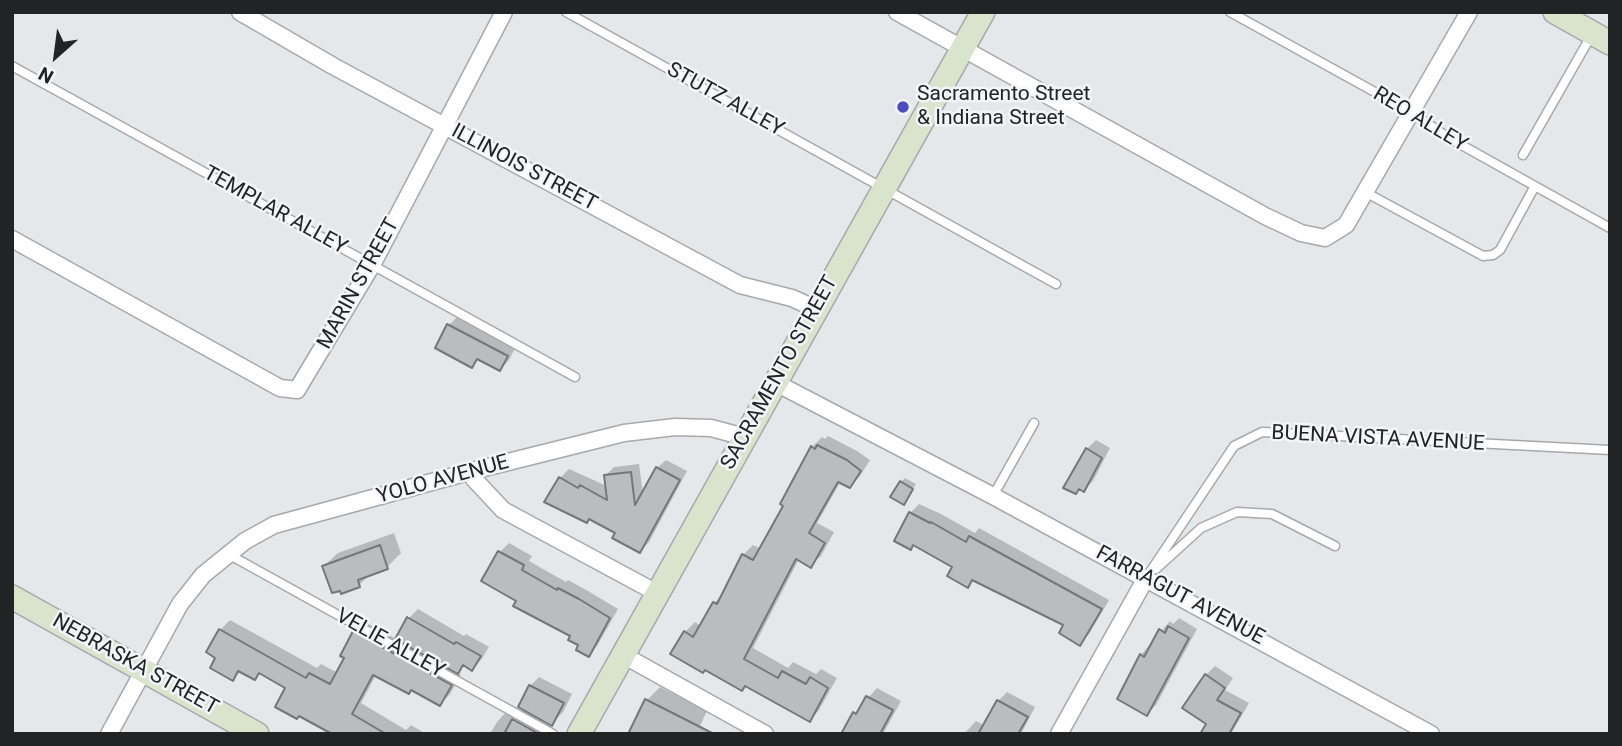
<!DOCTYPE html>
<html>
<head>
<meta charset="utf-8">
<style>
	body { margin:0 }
	#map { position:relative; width:1622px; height:746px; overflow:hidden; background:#e5e8eb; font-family:Roboto,sans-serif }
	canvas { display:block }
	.frame { position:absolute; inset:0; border:14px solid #222324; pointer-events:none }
	.north { position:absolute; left:21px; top:21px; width:70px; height:70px; -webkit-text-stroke:5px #f2f5f9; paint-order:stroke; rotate:208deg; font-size:19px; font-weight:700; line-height:28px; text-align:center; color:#222324 }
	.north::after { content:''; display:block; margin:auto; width:24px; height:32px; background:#222324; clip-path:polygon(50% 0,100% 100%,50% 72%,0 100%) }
</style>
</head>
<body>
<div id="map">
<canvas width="1622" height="746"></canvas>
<div class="frame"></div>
<div class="north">N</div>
</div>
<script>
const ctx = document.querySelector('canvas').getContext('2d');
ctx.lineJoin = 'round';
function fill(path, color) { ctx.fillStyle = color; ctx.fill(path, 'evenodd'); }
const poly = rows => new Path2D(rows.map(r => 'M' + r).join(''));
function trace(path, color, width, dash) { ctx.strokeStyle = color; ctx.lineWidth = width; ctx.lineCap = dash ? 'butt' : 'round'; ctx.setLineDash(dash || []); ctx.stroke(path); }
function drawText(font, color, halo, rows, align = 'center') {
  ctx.font = font + ' Roboto,sans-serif'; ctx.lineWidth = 5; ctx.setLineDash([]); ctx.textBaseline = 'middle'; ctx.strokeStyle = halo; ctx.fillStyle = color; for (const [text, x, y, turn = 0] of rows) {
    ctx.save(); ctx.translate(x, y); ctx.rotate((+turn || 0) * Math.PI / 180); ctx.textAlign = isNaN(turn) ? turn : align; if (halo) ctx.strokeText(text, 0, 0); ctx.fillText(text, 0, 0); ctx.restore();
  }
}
const shadow = poly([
	[458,316,516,346,509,360,500,369,479,358,472,366,449,325],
	[828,436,857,451,870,460,860,476,850,486,841,481,817,523,834,532,821,556,811,565,799,559,753,648,788,668,793,662,816,674,821,669,837,678,819,710,810,720,685,632,695,622,701,626,714,603,724,593,743,555,753,545,761,549,786,505,782,503,812,447,813,449,823,453,813,446,822,437,825,439],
	[1096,440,1110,448,1093,481,1084,490,1087,449],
	[666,460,687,471,649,542,640,551,560,478,569,469,607,486,605,476,614,467,639,464,643,494,657,468],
	[905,478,916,484,907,498,901,482],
	[919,504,941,514,975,533,979,528,1109,600,1089,634,1080,643,1066,624,974,579,968,585,954,566,915,544,911,548,910,513],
	[394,533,401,553,387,567,372,573,359,585,324,566,338,553],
	[509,543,532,556,529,561,566,582,568,580,588,591,618,609,597,646,588,655,573,635,484,580,500,552],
	[418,609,464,636,466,634,489,647,481,660,472,669,465,664,457,673,461,675,450,694,440,704,412,689,376,675,361,703,406,730,411,725,426,734,336,734,288,688,260,672,254,678,241,671,233,679,218,657,220,630,230,620,317,668,321,664,338,673,355,632,365,622,396,639,409,618],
	[1179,618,1197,629,1156,705,1147,714,1141,655,1170,621,1173,624],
	[1215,666,1233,678,1225,690,1249,703,1231,734,1210,734,1208,724,1206,675],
	[539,677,572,694,563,712,554,721,544,721,536,734,490,734,497,722,507,711,517,717,524,709,530,686],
	[660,687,707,711,699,728,647,700],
	[877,688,901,701,883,734,846,734,854,714],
	[1007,692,1035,707,1021,734,964,734,976,721,985,726,998,701]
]);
const building = poly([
	[447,324,508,356,500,371,477,359,472,368,435,348,447,324],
	[817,445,847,460,861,471,850,488,838,482,809,533,825,543,811,568,796,559,744,659,778,678,782,671,806,684,810,677,828,688,810,722,745,686,742,691,705,670,703,673,670,654,684,631,693,637,713,602,717,604,742,554,753,560,783,506,780,504,811,446,815,449,817,445],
	[1086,448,1102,458,1084,492,1079,489,1076,494,1063,488,1086,448],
	[656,467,680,480,640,553,612,538,615,533,589,519,587,523,544,502,559,477,578,488,580,485,607,500,604,475,631,472,635,505,656,467],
	[900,481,913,489,904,505,890,497,900,481],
	[909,512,930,523,931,522,966,542,969,536,1102,609,1080,646,1059,633,1063,625,972,580,968,588,947,576,952,567,913,545,911,550,894,541,909,512],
	[380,545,388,569,358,580,360,587,341,594,340,591,332,593,322,566,380,545],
	[498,551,524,565,522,570,557,590,558,588,579,599,610,618,589,657,576,650,578,645,568,640,570,636,513,606,516,601,481,581,498,551],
	[407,617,454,644,456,642,481,656,472,671,463,665,458,674,395,639,407,617],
	[1168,626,1189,638,1147,716,1117,699,1140,654,1144,657,1159,629,1165,633,1168,626],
	[219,629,306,678,309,673,330,684,344,658,340,656,353,631,452,685,440,706,411,690,409,694,373,675,352,714,386,734,332,734,299,716,297,719,275,707,285,688,259,673,255,680,238,671,233,681,210,668,215,658,206,652,219,629],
	[1205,674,1225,688,1217,700,1241,713,1229,734,1200,734,1206,724,1182,708,1205,674],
	[529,685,564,703,552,726,518,707,529,685],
	[866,696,893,710,880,734,841,734,853,712,856,714,866,696],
	[645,699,714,734,628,734,645,699],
	[997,700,1028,717,1018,734,978,734,997,700],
	[512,719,539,734,504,734,512,719]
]);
const lane = poly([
	[566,12,1056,284],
	[1230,12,1411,112,1449,138,1610,228],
	[12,66,575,377],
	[1523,155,1591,36],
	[1365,192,1483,256,1493,255,1500,250,1535,186],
	[993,496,1034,423],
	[228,554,553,734],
	[1156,569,1201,528,1237,512,1272,514,1335,546],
	[1146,578,1234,446,1262,432,1610,450]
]);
const street = poly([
	[240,12,333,66,740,285,792,298,816,309],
	[897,12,1265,216,1301,233,1325,238,1346,225,1469,12],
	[12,239,280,388,297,390,372,265,504,12],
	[774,382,993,496,1431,734],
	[472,471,474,479,503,510,657,593],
	[623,655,765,734],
	[109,734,180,604,203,575,245,541,274,525,472,471,624,433,675,427,711,428,745,437],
	[1059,734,1146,578]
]);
const secondary = poly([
	[1555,12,1610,43],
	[12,597,257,734],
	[579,734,983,12]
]);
const markers = [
	[903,107,7,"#4b4cc2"]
];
const poiNames = [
	["Sacramento Street",917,95],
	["& Indiana Street",917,119]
];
const streetNames = [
	["STUTZ ALLEY",725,100,29],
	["REO ALLEY",1420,120,31],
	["ILLINOIS STREET",524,168,28],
	["TEMPLAR ALLEY",275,211,29],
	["MARIN STREET",359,284,-61],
	["SACRAMENTO STREET",780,373,-61],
	["BUENA VISTA AVENUE",1378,439,3],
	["YOLO AVENUE",443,480,-15],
	["FARRAGUT AVENUE",1180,596,28],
	["VELIE ALLEY",390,644,29],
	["NEBRASKA STREET",135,665,29]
];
fill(shadow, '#0003');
fill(building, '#babdc0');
trace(building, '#74777a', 2);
trace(lane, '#a6a9ac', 11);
trace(street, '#a6a9ac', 19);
trace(secondary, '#a6a9ac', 26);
trace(lane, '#fff', 8);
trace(street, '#fff', 16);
trace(secondary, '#dae4cc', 23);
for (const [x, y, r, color] of markers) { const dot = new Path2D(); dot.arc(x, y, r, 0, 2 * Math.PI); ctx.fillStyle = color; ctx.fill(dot); trace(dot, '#f2f5f9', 2.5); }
drawText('21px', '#222324', '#f2f5f9', poiNames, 'left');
drawText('21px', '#222324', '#f2f5f9', streetNames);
</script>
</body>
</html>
